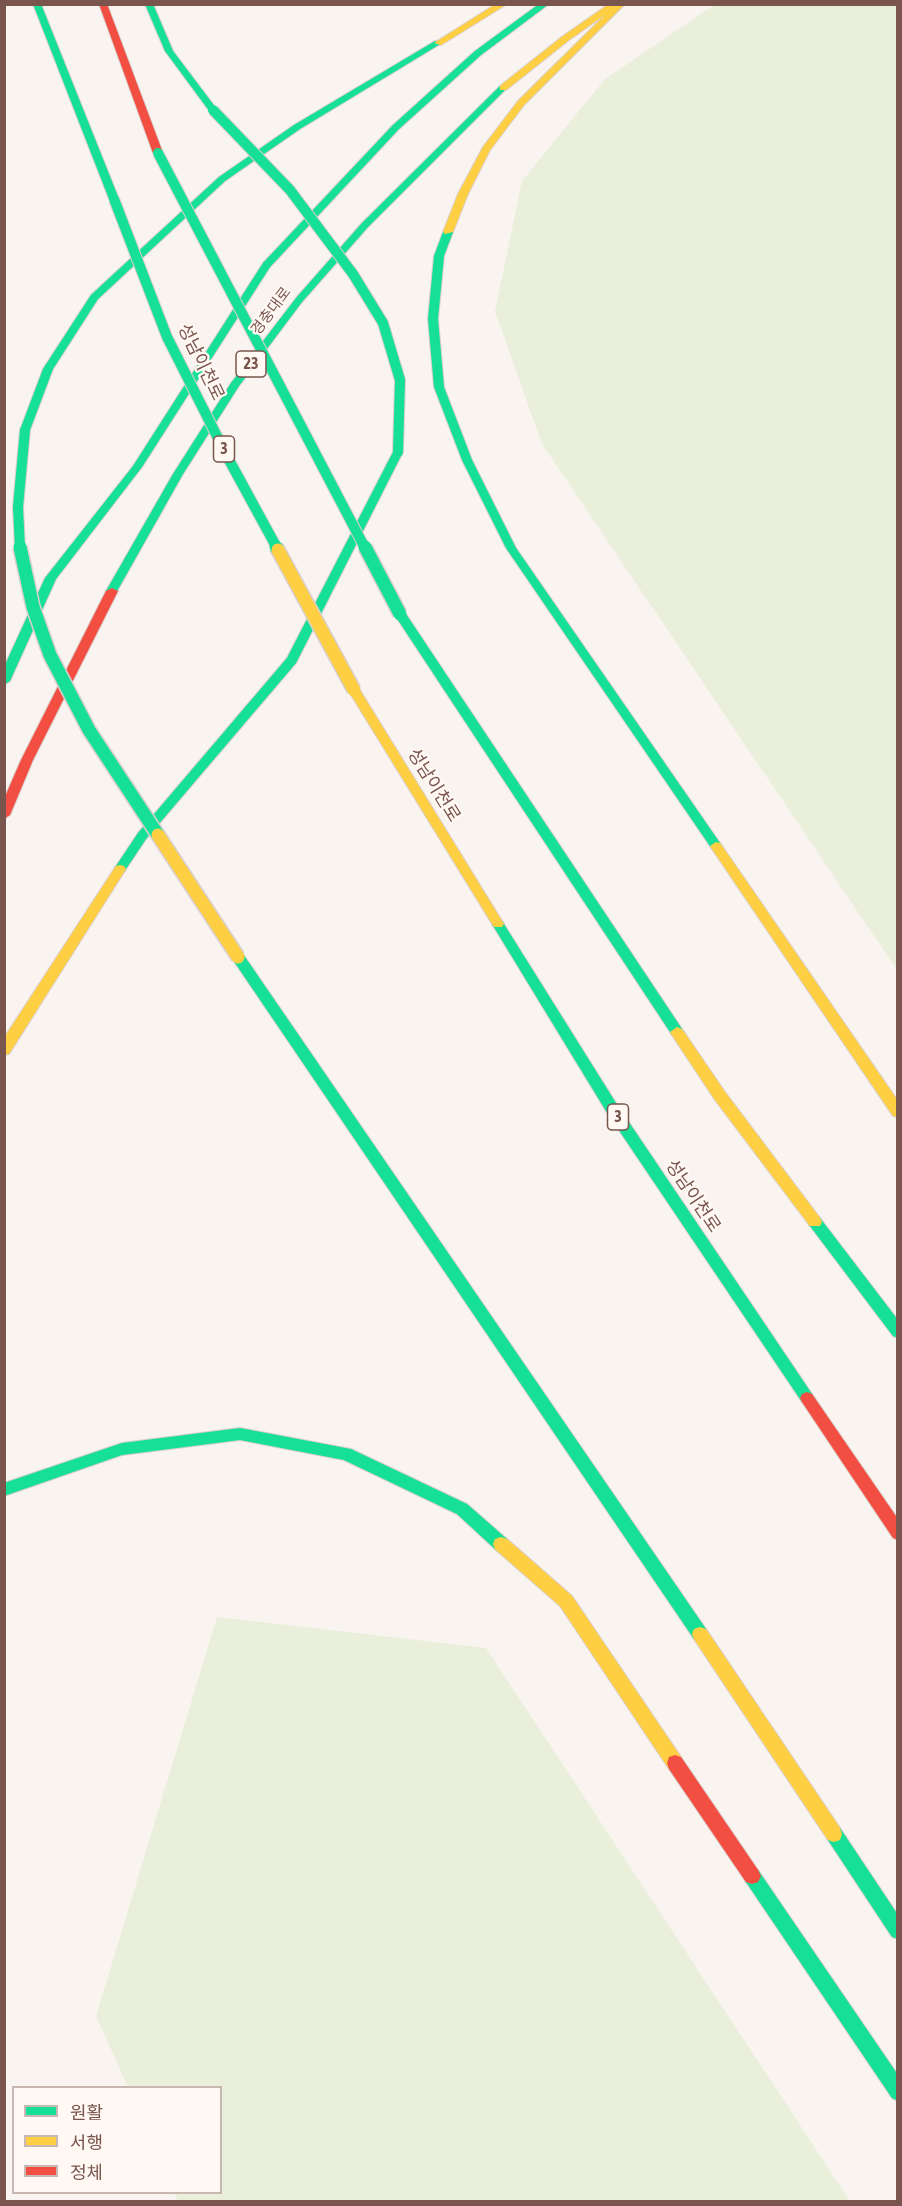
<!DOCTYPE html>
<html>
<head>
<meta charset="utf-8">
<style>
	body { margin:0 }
	#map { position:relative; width:902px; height:2206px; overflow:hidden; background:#f9f4f0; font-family:"Asap Condensed","Noto Sans KR",sans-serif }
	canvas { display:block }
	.frame { position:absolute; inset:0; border:6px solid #79554e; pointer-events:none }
	.legend { position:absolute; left:12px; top:2086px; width:210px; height:108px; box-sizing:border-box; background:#fff8f3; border:2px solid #c9b7b1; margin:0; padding:8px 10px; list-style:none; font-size:18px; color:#79554e }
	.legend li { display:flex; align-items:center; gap:12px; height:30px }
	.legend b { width:30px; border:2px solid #c9b7b1 }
</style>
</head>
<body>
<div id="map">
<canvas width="902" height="2206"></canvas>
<div class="frame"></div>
<ul class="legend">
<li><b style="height:8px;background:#16e098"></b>원활</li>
<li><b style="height:8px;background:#ffcf43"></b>서행</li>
<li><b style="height:8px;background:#f24e42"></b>정체</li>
</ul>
</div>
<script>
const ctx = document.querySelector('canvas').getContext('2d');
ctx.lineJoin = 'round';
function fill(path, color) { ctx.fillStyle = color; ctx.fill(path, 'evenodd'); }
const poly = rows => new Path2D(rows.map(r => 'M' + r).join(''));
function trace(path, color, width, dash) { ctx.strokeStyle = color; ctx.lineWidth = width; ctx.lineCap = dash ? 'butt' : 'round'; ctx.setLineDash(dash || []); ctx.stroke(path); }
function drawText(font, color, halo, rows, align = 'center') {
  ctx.font = font + ' "Asap Condensed","Noto Sans KR",sans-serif'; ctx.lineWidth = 4.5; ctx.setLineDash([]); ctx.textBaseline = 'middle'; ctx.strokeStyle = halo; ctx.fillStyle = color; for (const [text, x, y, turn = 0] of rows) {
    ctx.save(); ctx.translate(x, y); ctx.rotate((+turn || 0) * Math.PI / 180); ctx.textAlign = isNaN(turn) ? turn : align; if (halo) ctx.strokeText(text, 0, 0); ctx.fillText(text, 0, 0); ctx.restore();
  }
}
const green = poly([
	[714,5,897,5,897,970,542,444,495,311,522,181,605,79],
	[217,1617,486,1648,850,2201,178,2201,174,2193,220,2192,220,2088,128,2087,96,2016]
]);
const fast = poly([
	[33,4,41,4,119,199,117,201,109,199,33,4],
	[145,4,153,4,173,51,216,108,216,112,210,112,165,51,145,4],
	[539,4,549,4,481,55,399,129,270,267,142,467,56,579,10,681,4,685,4,667,45,578,133,466,263,263,393,125,475,51,539,4],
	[435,41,442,43,300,129,225,181,98,299,53,369,30,430,29,432,21,432,20,430,43,369,91,295,219,177,294,125,435,41],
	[500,86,507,88,368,227,302,302,239,386,183,474,116,593,108,593,106,591,173,474,231,383,296,298,362,223,500,86],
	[448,229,453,232,444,256,438,319,444,387,472,460,516,548,720,843,722,846,720,849,712,849,506,548,462,460,434,387,428,319,434,256,443,232,448,229],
	[398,449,403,452,296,663,146,839,124,872,116,872,114,869,138,833,287,658,393,452,398,449],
	[400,610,404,611,682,1029,684,1032,682,1035,672,1035,394,614,400,610],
	[498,919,502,921,616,1103,812,1394,814,1398,812,1402,807,1404,802,1402,606,1111,492,924,498,919],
	[238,952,243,954,706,1629,708,1634,706,1639,700,1641,694,1639,233,960,232,957,238,952],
	[815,1216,820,1218,898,1320,898,1338,893,1336,810,1226,808,1222,810,1218,815,1216],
	[240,1428,351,1449,467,1504,507,1539,509,1544,507,1549,501,1551,495,1549,457,1514,344,1460,240,1440,122,1455,4,1496,4,1483,122,1443,240,1428],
	[834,1826,840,1828,898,1915,898,1939,892,1937,828,1840,826,1834,828,1828,834,1826],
	[752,1868,758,1870,898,2075,898,2101,892,2098,746,1882,743,1876,746,1870,752,1868]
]);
const slow = poly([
	[496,4,507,4,441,45,434,43,496,4],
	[609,4,625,4,524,105,490,150,468,194,453,232,445,234,443,232,458,194,483,147,518,101,606,14,569,40,506,90,500,90,500,86,563,36,609,4],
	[354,686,358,687,502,921,504,924,502,927,494,927,348,690,354,686],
	[716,842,720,843,898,1101,898,1117,893,1116,712,849,710,846,716,842],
	[120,865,124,866,126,869,124,872,9,1054,4,1055,4,1038,116,866,120,865],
	[677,1027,682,1029,725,1092,820,1218,822,1222,820,1226,810,1226,715,1100,670,1032,677,1027],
	[501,1537,507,1539,572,1596,681,1757,683,1763,681,1769,675,1771,669,1769,560,1606,495,1549,493,1544,495,1539,501,1537],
	[700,1627,706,1629,840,1828,842,1834,840,1840,834,1842,828,1840,694,1639,692,1634,694,1629,700,1627]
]);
const jam = poly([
	[99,4,107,4,163,153,161,155,153,153,99,4],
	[112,588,118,591,33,760,10,815,4,819,4,799,21,760,106,591,112,588],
	[807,1392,812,1394,898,1519,898,1540,893,1538,802,1402,800,1398,802,1394,807,1392],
	[675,1755,681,1757,758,1870,761,1876,758,1882,752,1884,746,1882,669,1769,667,1763,669,1757,675,1755]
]);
const fastBridgeFar1 = poly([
	[213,110,290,190,353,274,383,323,400,380,398,452],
	[158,153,365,548],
	[114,199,167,337,228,458,277,548],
	[20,548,18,507,25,430]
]);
const fastBridge = poly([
	[20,547,33,607,50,655,89,730,158,835],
	[276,547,278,550],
	[365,547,400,614]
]);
const slowBridge = poly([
	[278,550,354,690],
	[158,835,238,957]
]);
const farStreetnames = [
	["경충대로",271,311,-53]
];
const shields = [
	[251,364,30],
	[224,449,21],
	[618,1117,21]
];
const shieldNames = [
	["23",251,364],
	["3",224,449],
	["3",618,1117]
];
const streetNames = [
	["성남이천로",201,362,64],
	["성남이천로",434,785,58],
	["성남이천로",693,1196,56]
];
fill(green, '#eaefdb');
trace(fast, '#dacfcc', 2);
trace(slow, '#dacfcc', 2);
trace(jam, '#dacfcc', 2);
fill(fast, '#16e098');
fill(slow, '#ffcf43');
fill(jam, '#f24e42');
trace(fastBridgeFar1, '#dacfcc', 12, []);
trace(fastBridge, '#dacfcc', 16, []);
trace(slowBridge, '#dacfcc', 16, []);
trace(fastBridgeFar1, '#16e098', 10);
trace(fastBridge, '#16e098', 13);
trace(slowBridge, '#ffcf43', 13);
drawText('15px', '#79554e', '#fff8f3', farStreetnames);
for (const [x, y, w] of shields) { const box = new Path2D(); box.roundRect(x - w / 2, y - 13, w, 26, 4.5); ctx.fillStyle = '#fff8f3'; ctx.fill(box); trace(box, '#79554e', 1.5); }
drawText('bold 16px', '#79554e', null, shieldNames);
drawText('18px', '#79554e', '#fff8f3', streetNames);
</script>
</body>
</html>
